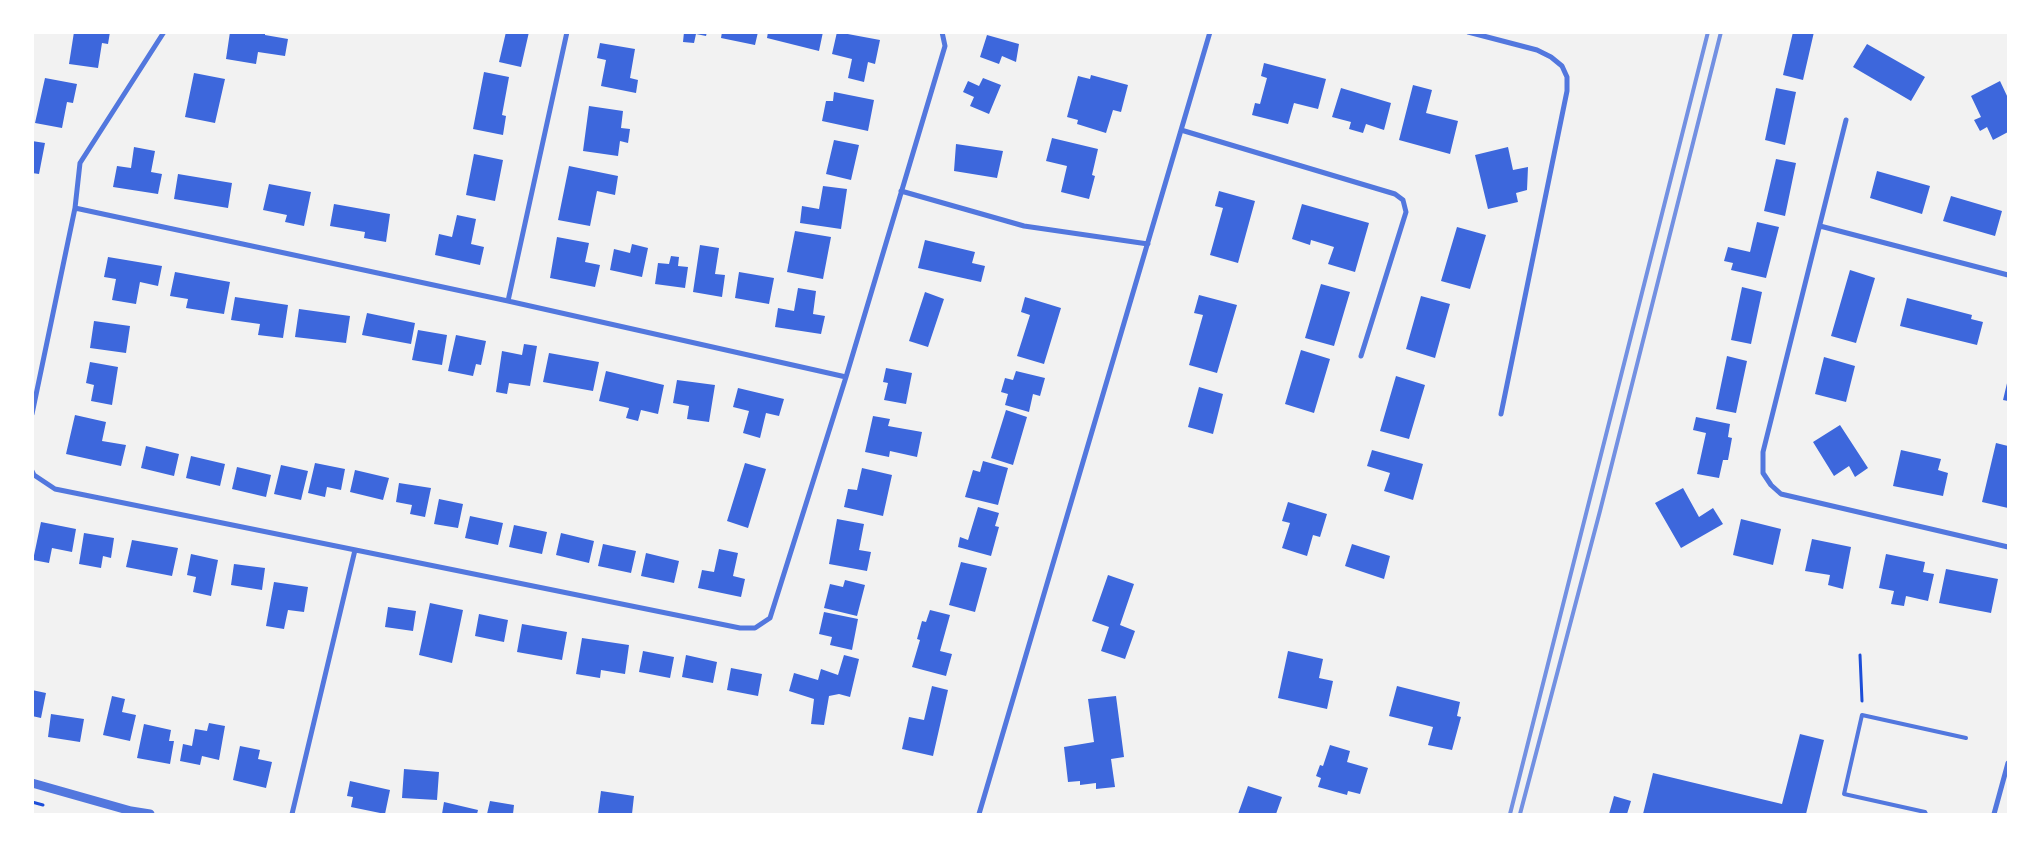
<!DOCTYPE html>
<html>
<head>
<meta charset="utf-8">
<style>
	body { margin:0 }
	#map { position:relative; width:2041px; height:847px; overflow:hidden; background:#f2f2f2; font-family:"Varela Round",sans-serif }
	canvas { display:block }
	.frame { position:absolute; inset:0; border:34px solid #fff; pointer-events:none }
</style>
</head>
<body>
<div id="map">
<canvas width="2041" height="847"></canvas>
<div class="frame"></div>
</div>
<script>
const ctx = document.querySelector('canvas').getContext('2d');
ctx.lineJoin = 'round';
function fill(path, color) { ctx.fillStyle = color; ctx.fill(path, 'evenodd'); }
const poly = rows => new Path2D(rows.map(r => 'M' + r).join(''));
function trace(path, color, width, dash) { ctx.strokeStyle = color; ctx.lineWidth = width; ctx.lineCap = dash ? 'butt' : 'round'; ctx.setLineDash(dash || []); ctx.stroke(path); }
const building = poly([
	[74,32,110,32,108,44,102,43,98,68,69,64],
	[230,32,265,32,265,35,288,39,285,56,258,52,256,64,226,59],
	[506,32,529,32,521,67,499,62],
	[684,32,707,32,706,36,696,34,694,43,683,42],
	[722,32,758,32,755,45,721,38],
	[768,32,823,32,819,51,767,38],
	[837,32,880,40,875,64,868,62,864,82,848,78,852,59,832,54],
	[1793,32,1814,32,1803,80,1783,75],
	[987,35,1019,44,1016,62,1002,56,999,64,980,57],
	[600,43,635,49,630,78,638,80,636,93,601,86,606,60,597,58],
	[1867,44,1925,77,1911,101,1853,67],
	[1264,63,1326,79,1318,109,1294,103,1288,124,1252,115,1255,103,1260,104,1267,78,1261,76],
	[484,72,509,77,502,115,506,116,503,135,473,129],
	[194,73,225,79,215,123,185,117],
	[1091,75,1128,85,1121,112,1113,110,1106,133,1077,124,1078,120,1067,117,1078,76,1090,79],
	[45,78,77,84,73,103,67,102,62,128,35,123],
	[983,78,1001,85,989,114,970,106,974,97,963,92,968,81,979,86],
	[2000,81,2008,98,2008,132,1993,140,1987,127,1980,131,1974,120,1981,117,1971,96],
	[1413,85,1432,90,1426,113,1458,121,1450,154,1399,140],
	[1341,88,1391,103,1384,130,1366,124,1363,133,1349,129,1351,122,1332,117],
	[1776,88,1796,92,1785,145,1765,140],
	[834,92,874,100,868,131,822,121,826,101,833,101],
	[589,106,623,111,621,128,630,129,628,143,620,141,618,156,583,151],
	[1052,138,1098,149,1092,175,1095,176,1089,199,1061,192,1067,166,1046,161],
	[834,140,859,145,851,180,826,174],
	[32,141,45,143,39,174,32,173],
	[956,144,1003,151,997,178,954,171],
	[134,147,155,151,151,172,162,174,158,194,113,187,117,166,131,168],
	[1508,147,1513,170,1528,167,1527,190,1516,193,1518,202,1488,209,1475,155],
	[474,154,503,160,495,201,466,195],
	[1776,159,1796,163,1785,216,1764,211],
	[569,166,618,176,615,195,597,191,590,226,558,220],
	[1877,171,1930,186,1922,214,1870,198],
	[178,174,232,183,228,208,174,199],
	[269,184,311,192,304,226,285,222,287,215,263,210],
	[823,186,847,189,841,229,800,223,802,206,819,209],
	[1219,191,1255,201,1238,263,1210,255,1223,208,1215,206],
	[1951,196,2002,211,1995,236,1943,221],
	[334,204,390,214,386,242,364,238,365,232,330,226],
	[1302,204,1369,223,1355,272,1328,264,1334,247,1311,240,1310,245,1292,239],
	[457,215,476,219,471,244,484,247,480,265,435,255,439,234,452,237],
	[1757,222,1779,227,1766,278,1731,270,1733,263,1724,261,1728,247,1750,252],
	[1457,227,1486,235,1470,289,1441,281],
	[795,231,831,237,823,279,787,272],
	[557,237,589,243,585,262,600,265,595,287,550,278],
	[925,240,975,252,972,263,985,266,981,282,918,268],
	[632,244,648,248,642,277,610,270,614,249,630,253],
	[700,245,719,248,715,274,725,275,722,297,693,292],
	[671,256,679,257,678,266,688,267,685,288,655,284,658,263,669,264],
	[108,257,162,266,158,286,140,282,136,304,112,300,116,279,104,277],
	[1850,270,1875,278,1856,343,1831,336],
	[175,272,230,282,224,314,186,308,188,299,170,296],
	[739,272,774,278,769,304,735,298],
	[1321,284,1350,292,1334,346,1305,338],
	[1742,287,1762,292,1751,344,1731,340],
	[798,288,816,291,813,314,825,316,821,334,775,327,778,308,794,311],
	[925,292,944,299,928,347,909,341],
	[1199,295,1237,305,1217,373,1189,365,1203,315,1194,313],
	[1421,296,1450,304,1435,358,1406,349],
	[235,297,288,305,283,338,258,335,260,324,231,320],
	[1025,297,1061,308,1044,364,1017,356,1030,315,1021,312],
	[1907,298,1972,315,1971,319,1983,322,1977,345,1900,326],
	[299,309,350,316,346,343,295,337],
	[367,313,415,323,411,344,362,335],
	[94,321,130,326,126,353,90,348],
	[418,330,447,335,442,365,412,360],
	[456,335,486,341,481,365,476,364,473,376,448,371],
	[524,344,537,346,530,386,509,383,507,394,496,392,502,351,522,355],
	[1301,350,1330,359,1314,413,1285,404],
	[549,353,599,362,593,391,543,382],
	[1727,356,1747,361,1736,413,1716,409],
	[1824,357,1855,366,1846,402,1815,394],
	[90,362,118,367,112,405,91,401,94,385,86,383],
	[886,368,912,373,906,404,884,400,888,383,883,382],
	[606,371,664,385,658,414,641,410,638,421,626,418,629,408,599,401],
	[1016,371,1045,378,1040,396,1033,394,1029,412,1005,405,1008,394,1001,392,1005,378,1013,380],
	[1396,376,1425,385,1409,439,1380,431],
	[2008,379,2008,401,2003,400],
	[677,380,715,385,709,422,687,419,689,406,673,403],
	[1199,387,1223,394,1213,434,1188,427],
	[738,388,784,399,779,416,766,413,760,438,743,433,749,411,733,407],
	[1006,410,1027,417,1013,465,991,458],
	[75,415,106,422,102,441,126,445,121,466,66,454],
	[873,416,890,419,888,426,922,432,917,457,890,451,889,457,865,452],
	[1696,417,1730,424,1728,437,1732,438,1728,460,1723,460,1719,478,1697,474,1706,433,1693,430],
	[1840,425,1868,468,1855,477,1849,466,1834,476,1813,442],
	[1996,443,2008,446,2008,508,1982,502],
	[146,446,179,454,174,476,141,468],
	[1372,450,1423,464,1413,500,1384,491,1390,473,1367,466],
	[1901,450,1941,459,1938,470,1948,473,1943,496,1893,486],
	[191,456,225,464,220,486,186,478],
	[983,461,1008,468,998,505,965,497,973,470,980,472],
	[315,463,345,469,341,490,327,487,325,497,308,493],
	[745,463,766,469,748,528,727,521],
	[281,465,308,471,301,500,274,494],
	[237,467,271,475,266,497,232,489],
	[862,468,892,475,883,516,844,507,848,489,857,490],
	[355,470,389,478,383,500,350,492],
	[399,483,431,488,425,517,410,514,412,505,396,502],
	[1683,488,1699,517,1713,508,1723,524,1681,548,1655,503],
	[439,499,463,504,458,528,434,524],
	[1288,502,1327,514,1320,537,1313,535,1307,556,1282,548,1290,523,1282,521],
	[978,507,999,513,995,526,999,527,991,556,958,547,960,537,968,540],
	[470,516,503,523,498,545,465,538],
	[837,519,864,524,859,550,871,552,867,571,829,564],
	[1741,519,1781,529,1773,565,1733,555],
	[41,522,76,529,72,552,52,548,49,563,33,560],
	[514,525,547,532,542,554,509,547],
	[84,533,114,538,111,558,103,556,101,568,79,564],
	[561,533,594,541,589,563,556,555],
	[1812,539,1851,547,1843,589,1828,585,1830,575,1805,571],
	[132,540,178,548,172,576,126,567],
	[603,544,636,551,631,573,598,566],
	[1352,544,1390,556,1384,579,1345,566],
	[719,549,738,553,733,576,745,579,741,597,698,588,702,570,714,572],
	[646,553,679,561,674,583,641,576],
	[191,554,218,560,211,596,193,592,196,577,187,575],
	[1886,554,1925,562,1923,572,1934,574,1928,601,1906,596,1904,606,1891,604,1894,591,1879,588],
	[961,562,987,568,975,612,949,605],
	[234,564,265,568,262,590,231,585],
	[1946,569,1998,579,1991,613,1939,603],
	[1108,575,1134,584,1120,625,1135,631,1125,659,1101,651,1109,627,1092,621],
	[845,580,865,585,857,616,824,608,830,584,843,587],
	[274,582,308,587,304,612,288,610,284,629,266,626],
	[430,603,463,610,452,663,419,655],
	[388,607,416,611,413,631,385,627],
	[930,610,950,615,940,651,952,654,946,676,912,667,920,640,917,639,922,621,926,622],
	[824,612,858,619,852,650,830,645,832,637,819,634],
	[479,614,508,620,504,642,475,636],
	[522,624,567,632,562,660,517,652],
	[582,638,629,645,625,674,601,670,600,678,576,674],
	[643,651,674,657,670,678,639,672],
	[1288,651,1323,659,1319,678,1333,681,1327,709,1278,698],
	[686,655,717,662,713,683,682,677],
	[844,655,859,659,850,697,839,694,829,696,824,725,811,724,814,699,789,691,794,673,818,680,821,669,838,675],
	[731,668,762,674,758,696,727,690],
	[932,686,948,690,933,756,902,749,909,717,924,720],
	[1397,686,1460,702,1457,716,1461,717,1452,750,1428,745,1433,727,1389,716],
	[32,690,46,693,41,718,32,716],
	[112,696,125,699,122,712,136,715,130,741,103,735],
	[1116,696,1124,757,1111,759,1115,787,1096,789,1096,783,1080,785,1080,781,1068,782,1064,747,1094,742,1088,699],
	[51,714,84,719,80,742,48,737],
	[209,723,225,726,219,760,202,756,200,765,180,761,183,744,192,746,195,729,207,731],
	[144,724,171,730,169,741,174,741,170,764,137,758],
	[1800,734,1824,740,1806,814,1643,814,1653,773,1782,804],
	[1330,745,1350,751,1347,762,1368,768,1360,794,1348,791,1347,795,1318,787,1321,778,1316,776,1320,765,1323,766],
	[240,746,260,750,258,759,272,762,266,788,233,780],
	[404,769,439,772,437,800,402,798],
	[350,781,390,790,385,814,351,807,353,797,347,796],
	[1248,786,1282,797,1276,814,1268,813,1268,814,1238,814],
	[601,791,634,796,632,814,598,814],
	[1614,796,1631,801,1627,814,1609,814],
	[490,801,514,805,513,814,487,814],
	[444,802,478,810,477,814,442,814]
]);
const path = poly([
	[1860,655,1862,701],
	[32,802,43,805]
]);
const service = poly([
	[1926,814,1925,812,1844,794,1862,715,1966,738]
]);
const minor = poly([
	[1468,32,1537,50,1551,57,1562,66,1567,77,1567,91,1501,414],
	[1846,120,1763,452,1763,473,1771,485,1781,494,2008,547],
	[1181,130,1395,194,1403,200,1406,212,1361,356],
	[901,191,1024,226,1148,244],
	[75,208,508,301,846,377],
	[1820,226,2008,275],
	[508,301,567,32],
	[32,414,75,208,80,163,164,32],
	[32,471,34,475,55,489,740,628,755,628,770,618,846,377,945,46,942,32],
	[292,814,355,550],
	[979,814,1210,32],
	[1994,814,2008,763]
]);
const tertiary = poly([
	[32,783,131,811,150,814]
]);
const rail = poly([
	[1510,814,1708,32],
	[1520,814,1600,511,1721,32]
]);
fill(building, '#3d67dc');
trace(path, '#1d4ed8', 3);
trace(service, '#5277de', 4);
trace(minor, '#5277de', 5);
trace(tertiary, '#5277de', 9);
trace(rail, '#7290e2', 4);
</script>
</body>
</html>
